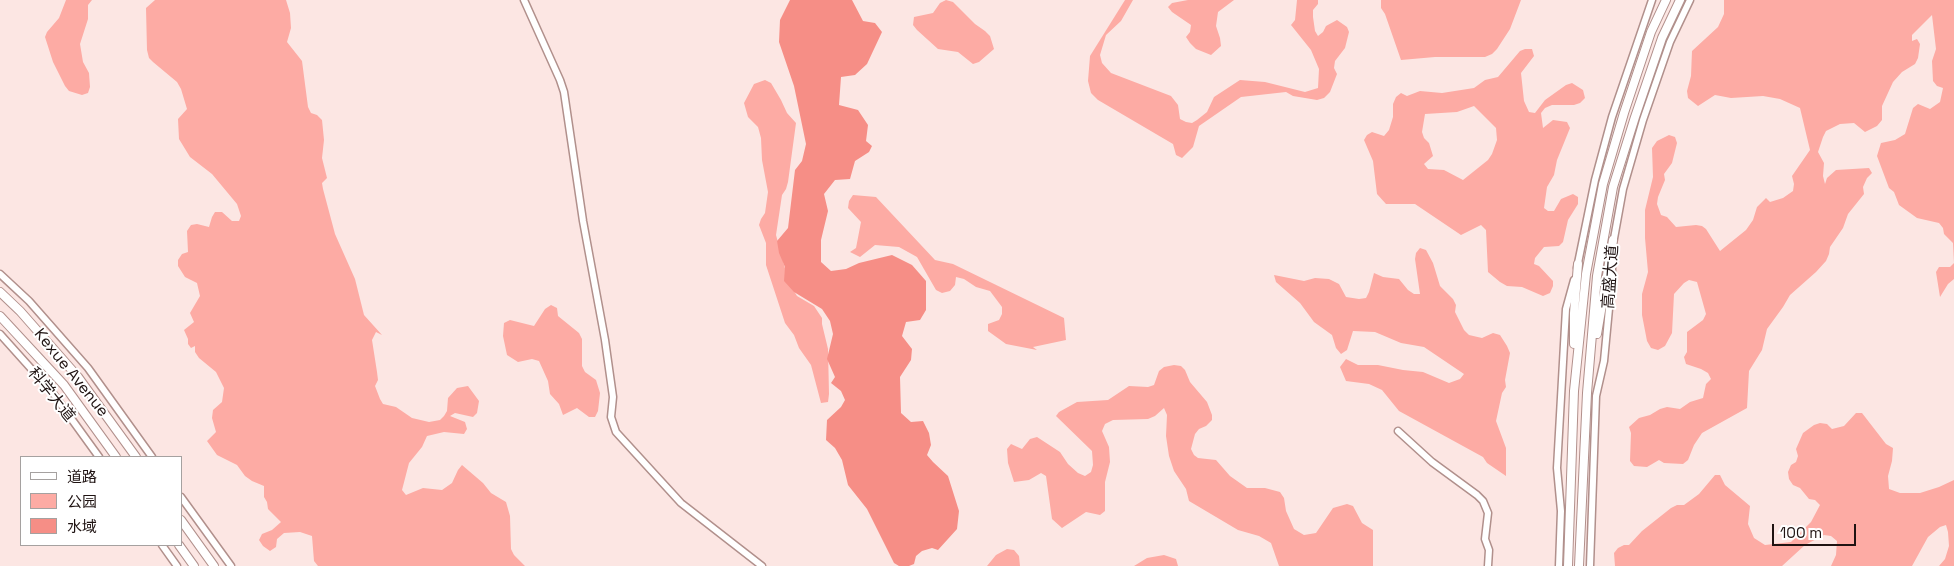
<!DOCTYPE html>
<html>
<head>
<meta charset="utf-8">
<style>
	body { margin:0 }
	#map { position:relative; width:1954px; height:566px; overflow:hidden; background:#fce6e3; font-family:"Space Grotesk","Noto Sans SC",sans-serif }
	canvas { display:block }
	.legend { position:absolute; left:20px; top:456px; width:162px; height:90px; box-sizing:border-box; background:#fff; border:1px solid #a5a1a0; margin:0; padding:6px 9px; list-style:none; font-size:15px; color:#1f1312 }
	.legend li { display:flex; align-items:center; gap:10px; height:25px }
	.legend b { width:25px; border:1px solid #a5a1a0 }
	.scale { position:absolute; left:1772px; top:524px; width:84px; height:22px; box-sizing:border-box; border:2px solid #1f1312; border-top:0; padding-left:6px; font-size:15px; line-height:18px; white-space:nowrap; color:#1f1312; -webkit-text-stroke:4px #fff; paint-order:stroke }
</style>
</head>
<body>
<div id="map">
<canvas width="1954" height="566"></canvas>
<ul class="legend">
<li><b style="height:6px;background:#fff"></b>道路</li>
<li><b style="height:14px;background:#fdaba4"></b>公园</li>
<li><b style="height:14px;background:#f68e86"></b>水域</li>
</ul>
<div class="scale">100 m</div>
</div>
<script>
const ctx = document.querySelector('canvas').getContext('2d');
ctx.lineJoin = 'round';
function fill(path, color) { ctx.fillStyle = color; ctx.fill(path, 'evenodd'); }
const poly = rows => new Path2D(rows.map(r => 'M' + r).join(''));
function trace(path, color, width, dash) { ctx.strokeStyle = color; ctx.lineWidth = width; ctx.lineCap = dash ? 'butt' : 'round'; ctx.setLineDash(dash || []); ctx.stroke(path); }
function drawText(font, color, halo, rows, align = 'center') {
  ctx.font = font + ' "Space Grotesk","Noto Sans SC",sans-serif'; ctx.lineWidth = 4; ctx.setLineDash([]); ctx.textBaseline = 'middle'; ctx.strokeStyle = halo; ctx.fillStyle = color; for (const [text, x, y, turn = 0] of rows) {
    ctx.save(); ctx.translate(x, y); ctx.rotate((+turn || 0) * Math.PI / 180); ctx.textAlign = isNaN(turn) ? turn : align; if (halo) ctx.strokeText(text, 0, 0); ctx.fillText(text, 0, 0); ctx.restore();
  }
}
const green = poly([
	[66,0,92,0,88,5,88,19,80,44,83,62,89,73,90,87,88,93,82,95,69,91,65,86,53,62,45,37,47,32,59,18],
	[155,0,286,0,290,13,291,28,287,42,302,61,308,107,311,113,317,115,322,120,324,140,322,158,327,178,322,183,323,189,335,234,355,279,364,315,382,335,376,332,372,340,377,372,378,380,375,386,380,399,383,404,396,407,412,418,429,422,440,420,444,416,447,411,448,398,457,388,468,386,479,401,477,413,473,417,455,413,450,416,465,422,467,429,464,434,444,432,427,436,422,447,409,463,402,490,406,495,423,488,442,490,452,483,458,470,462,465,483,483,491,493,506,502,510,516,511,549,514,555,525,566,318,566,314,561,312,536,300,532,284,533,277,539,276,547,270,551,263,546,259,540,262,534,272,530,281,522,268,509,267,502,264,497,264,486,252,481,245,476,237,465,217,455,207,441,216,432,212,418,213,410,222,402,224,388,216,372,199,358,195,352,195,346,191,348,188,344,188,339,184,330,194,322,190,313,200,296,197,283,185,277,178,266,178,260,182,254,188,252,187,231,191,225,197,224,209,227,212,217,215,212,222,212,232,221,239,221,241,216,237,204,212,174,190,157,179,139,178,119,187,109,181,89,177,82,153,62,149,58,147,50,146,8],
	[946,0,953,2,975,24,985,31,990,36,994,49,979,62,973,64,958,52,938,49,917,30,913,25,914,17,933,13,940,3],
	[1125,0,1133,0,1121,21,1106,35,1100,55,1102,63,1111,73,1171,96,1178,105,1180,119,1186,122,1192,123,1197,120,1207,112,1214,97,1240,80,1265,82,1305,92,1318,88,1319,69,1311,50,1291,25,1295,20,1297,0,1318,0,1318,4,1313,10,1313,17,1315,31,1318,36,1323,32,1326,26,1337,20,1347,27,1349,32,1345,48,1335,61,1334,68,1337,74,1330,92,1324,98,1317,100,1293,96,1286,92,1241,97,1199,126,1193,147,1182,158,1176,155,1173,144,1098,100,1091,93,1088,81,1090,56],
	[1188,0,1234,0,1218,12,1216,26,1220,38,1221,46,1211,55,1196,49,1190,43,1186,37,1190,32,1191,25,1172,12,1168,7,1172,3],
	[1381,0,1521,0,1510,29,1497,49,1492,54,1485,57,1435,57,1401,60,1385,14,1381,8],
	[1724,0,1954,0,1954,263,1953,243,1944,234,1943,228,1939,223,1917,218,1899,205,1894,192,1889,188,1877,156,1881,143,1895,140,1905,134,1913,108,1918,104,1930,109,1940,102,1943,88,1937,86,1933,81,1932,61,1936,49,1932,15,1912,35,1912,41,1917,39,1920,44,1918,58,1915,64,1902,72,1893,82,1882,106,1882,120,1877,126,1865,132,1854,123,1840,124,1826,131,1823,137,1818,152,1824,163,1823,176,1825,184,1827,178,1836,170,1869,168,1872,173,1867,178,1863,187,1864,194,1848,214,1843,228,1830,247,1829,254,1826,261,1816,272,1790,295,1783,307,1767,329,1762,350,1749,371,1747,408,1702,433,1694,445,1688,460,1683,464,1664,463,1659,460,1647,467,1634,466,1630,461,1631,433,1629,427,1639,418,1650,415,1660,409,1667,407,1680,409,1690,402,1703,398,1706,384,1711,379,1708,373,1701,369,1686,364,1684,357,1687,352,1687,332,1703,320,1706,314,1697,282,1689,280,1684,283,1674,294,1672,333,1665,346,1658,350,1651,348,1647,341,1642,315,1642,294,1648,272,1645,238,1645,210,1653,177,1652,148,1657,141,1669,135,1675,137,1677,143,1672,163,1664,174,1665,180,1658,197,1657,204,1661,215,1667,217,1676,227,1696,225,1702,226,1706,229,1720,251,1746,230,1753,220,1757,207,1766,198,1770,202,1783,198,1793,191,1794,184,1792,176,1810,150,1800,108,1780,99,1763,96,1731,98,1715,95,1698,106,1688,98,1687,91,1691,76,1692,51,1718,27,1724,14],
	[1525,49,1532,49,1534,56,1521,73,1524,101,1529,112,1535,113,1545,100,1566,85,1572,83,1583,90,1585,98,1580,103,1574,105,1552,105,1545,108,1541,113,1543,128,1553,120,1567,122,1570,128,1557,160,1554,175,1547,187,1544,208,1548,211,1554,211,1561,199,1573,194,1578,197,1578,204,1568,220,1563,242,1559,246,1544,247,1535,258,1534,264,1539,266,1553,281,1553,286,1550,293,1543,296,1522,287,1507,286,1500,282,1488,272,1486,230,1481,225,1461,235,1415,204,1386,204,1377,194,1373,161,1364,140,1367,135,1372,132,1384,136,1389,130,1393,117,1393,104,1396,97,1401,93,1407,96,1420,91,1442,93,1474,88,1485,80,1498,77,1520,51],
	[1474,106,1496,128,1497,140,1492,154,1488,160,1463,180,1444,170,1428,169,1424,164,1433,156,1429,143,1424,138,1422,132,1425,114,1457,112],
	[765,80,771,83,781,100,787,113,796,123,788,182,786,189,782,195,776,235,789,283,797,296,814,306,822,318,822,324,828,349,829,394,828,402,821,403,811,365,799,348,794,335,785,323,766,265,766,243,759,225,761,219,765,213,768,192,762,160,761,138,758,127,748,117,744,103,754,84],
	[853,195,876,197,935,260,953,264,1064,318,1066,340,1033,347,1037,350,1006,344,988,331,988,324,999,320,1002,314,1002,307,990,291,976,287,964,279,956,277,955,285,950,291,942,293,936,290,917,257,899,247,875,245,860,257,850,252,856,248,861,222,848,208,849,201],
	[1420,248,1426,250,1433,263,1440,286,1453,299,1456,305,1455,312,1464,330,1469,335,1482,338,1493,333,1500,335,1507,346,1510,353,1505,380,1506,387,1502,393,1496,421,1506,448,1506,476,1487,463,1483,457,1399,411,1382,390,1369,384,1346,381,1340,367,1346,359,1358,365,1378,365,1403,370,1423,372,1449,383,1460,379,1464,374,1424,347,1401,343,1375,332,1353,331,1347,350,1341,354,1336,348,1332,335,1314,322,1300,303,1276,282,1274,275,1304,281,1315,278,1329,279,1339,284,1346,297,1359,299,1366,298,1369,292,1374,273,1383,277,1399,279,1408,290,1414,294,1420,294,1415,259,1416,253],
	[1954,263,1954,279,1948,284,1940,297,1936,272,1939,267,1950,267],
	[551,305,557,308,558,316,579,333,582,339,582,366,585,372,596,380,600,393,598,411,595,417,589,417,577,408,563,415,559,404,550,394,548,381,539,361,532,359,518,362,507,355,503,336,504,323,510,320,534,326,545,309],
	[1174,365,1181,366,1185,370,1190,382,1207,402,1212,415,1212,420,1206,426,1199,429,1195,434,1191,449,1194,455,1198,458,1216,460,1230,476,1247,488,1265,488,1280,492,1284,498,1286,511,1294,529,1304,535,1316,533,1333,508,1347,504,1353,506,1362,523,1373,530,1373,566,1279,566,1271,543,1259,536,1238,530,1189,501,1186,489,1174,471,1169,456,1166,436,1167,415,1164,408,1155,416,1148,419,1113,420,1105,424,1102,431,1109,447,1110,462,1105,482,1105,511,1100,515,1086,512,1062,528,1052,519,1046,476,1041,473,1029,480,1014,482,1008,463,1007,449,1011,444,1022,449,1030,439,1037,437,1060,452,1068,464,1078,473,1085,476,1091,472,1093,465,1092,451,1056,416,1059,412,1077,402,1108,400,1129,386,1148,387,1154,385,1159,371,1164,367],
	[1856,413,1862,413,1886,444,1893,448,1892,461,1888,476,1889,489,1900,493,1920,493,1939,487,1954,480,1954,566,1939,566,1945,559,1949,546,1948,532,1946,525,1940,527,1928,537,1912,566,1831,566,1836,555,1837,541,1831,536,1824,535,1805,545,1782,566,1615,566,1614,553,1618,548,1624,545,1629,545,1642,531,1671,508,1677,505,1684,505,1699,494,1715,475,1720,475,1725,485,1750,506,1748,524,1754,538,1765,545,1791,542,1811,522,1820,505,1815,500,1809,499,1800,488,1793,485,1789,479,1788,472,1791,465,1796,462,1798,456,1796,449,1803,433,1814,425,1820,423,1827,424,1832,429,1844,426],
	[1007,549,1014,550,1019,556,1020,566,987,566,996,555],
	[1164,555,1176,559,1178,566,1134,566,1147,558]
]);
const water = poly([
	[790,0,852,0,863,21,875,23,882,32,867,64,855,75,841,77,839,105,858,110,868,125,866,141,872,146,869,152,855,161,850,179,835,180,824,194,828,211,821,240,821,262,831,271,846,269,859,263,892,255,912,265,926,281,926,310,920,320,906,322,902,336,912,349,911,360,900,377,901,413,911,422,923,421,929,433,931,445,927,455,933,462,948,476,959,511,957,529,938,550,932,548,922,551,916,556,914,564,909,566,899,566,894,563,867,509,848,485,842,460,835,448,826,440,827,420,841,407,845,400,841,391,831,383,835,377,827,359,833,334,830,321,822,309,794,292,784,281,785,267,779,253,777,241,788,228,795,170,802,161,806,144,794,86,779,42,780,20]
]);
const secondary = poly([
	[524,0,560,80,564,92,583,221,605,340,613,397,611,417,616,432,681,503,762,566],
	[1613,244,1623,189,1643,120,1670,42,1690,0],
	[1577,268,1595,180,1612,117,1652,0],
	[0,274,29,301,88,368,152,457],
	[0,334,52,392,99,457],
	[1398,431,1432,462,1477,495,1483,501,1488,513,1485,539,1489,550,1488,566],
	[181,497,231,566],
	[162,545,177,566],
	[1559,566,1561,511,1557,468,1566,309,1574,280],
	[1590,566,1596,396,1604,361,1612,277,1612,259]
]);
const highway = poly([
	[0,292,20,311,78,377,136,457],
	[0,316,64,385,116,457],
	[1597,334,1613,240],
	[1574,344,1574,313,1578,264],
	[181,520,214,566],
	[179,545,194,566],
	[1568,566,1574,391,1586,274,1603,184,1624,113,1651,32,1666,0],
	[1579,566,1587,393,1597,276,1613,187,1635,117,1662,38,1680,0]
]);
const streetNames = [
	["高盛大道",1611,277,-86],
	["Kexue Avenue",71,373,51],
	["科学大道",51,395,51]
];
fill(green, '#fdaba4');
fill(water, '#f68e86');
trace(secondary, '#b1908c', 9);
trace(highway, '#b1908c', 10);
trace(secondary, '#fff', 6);
trace(highway, '#fff', 8);
drawText('16px', '#1f1312', '#fff', streetNames);
</script>
</body>
</html>
